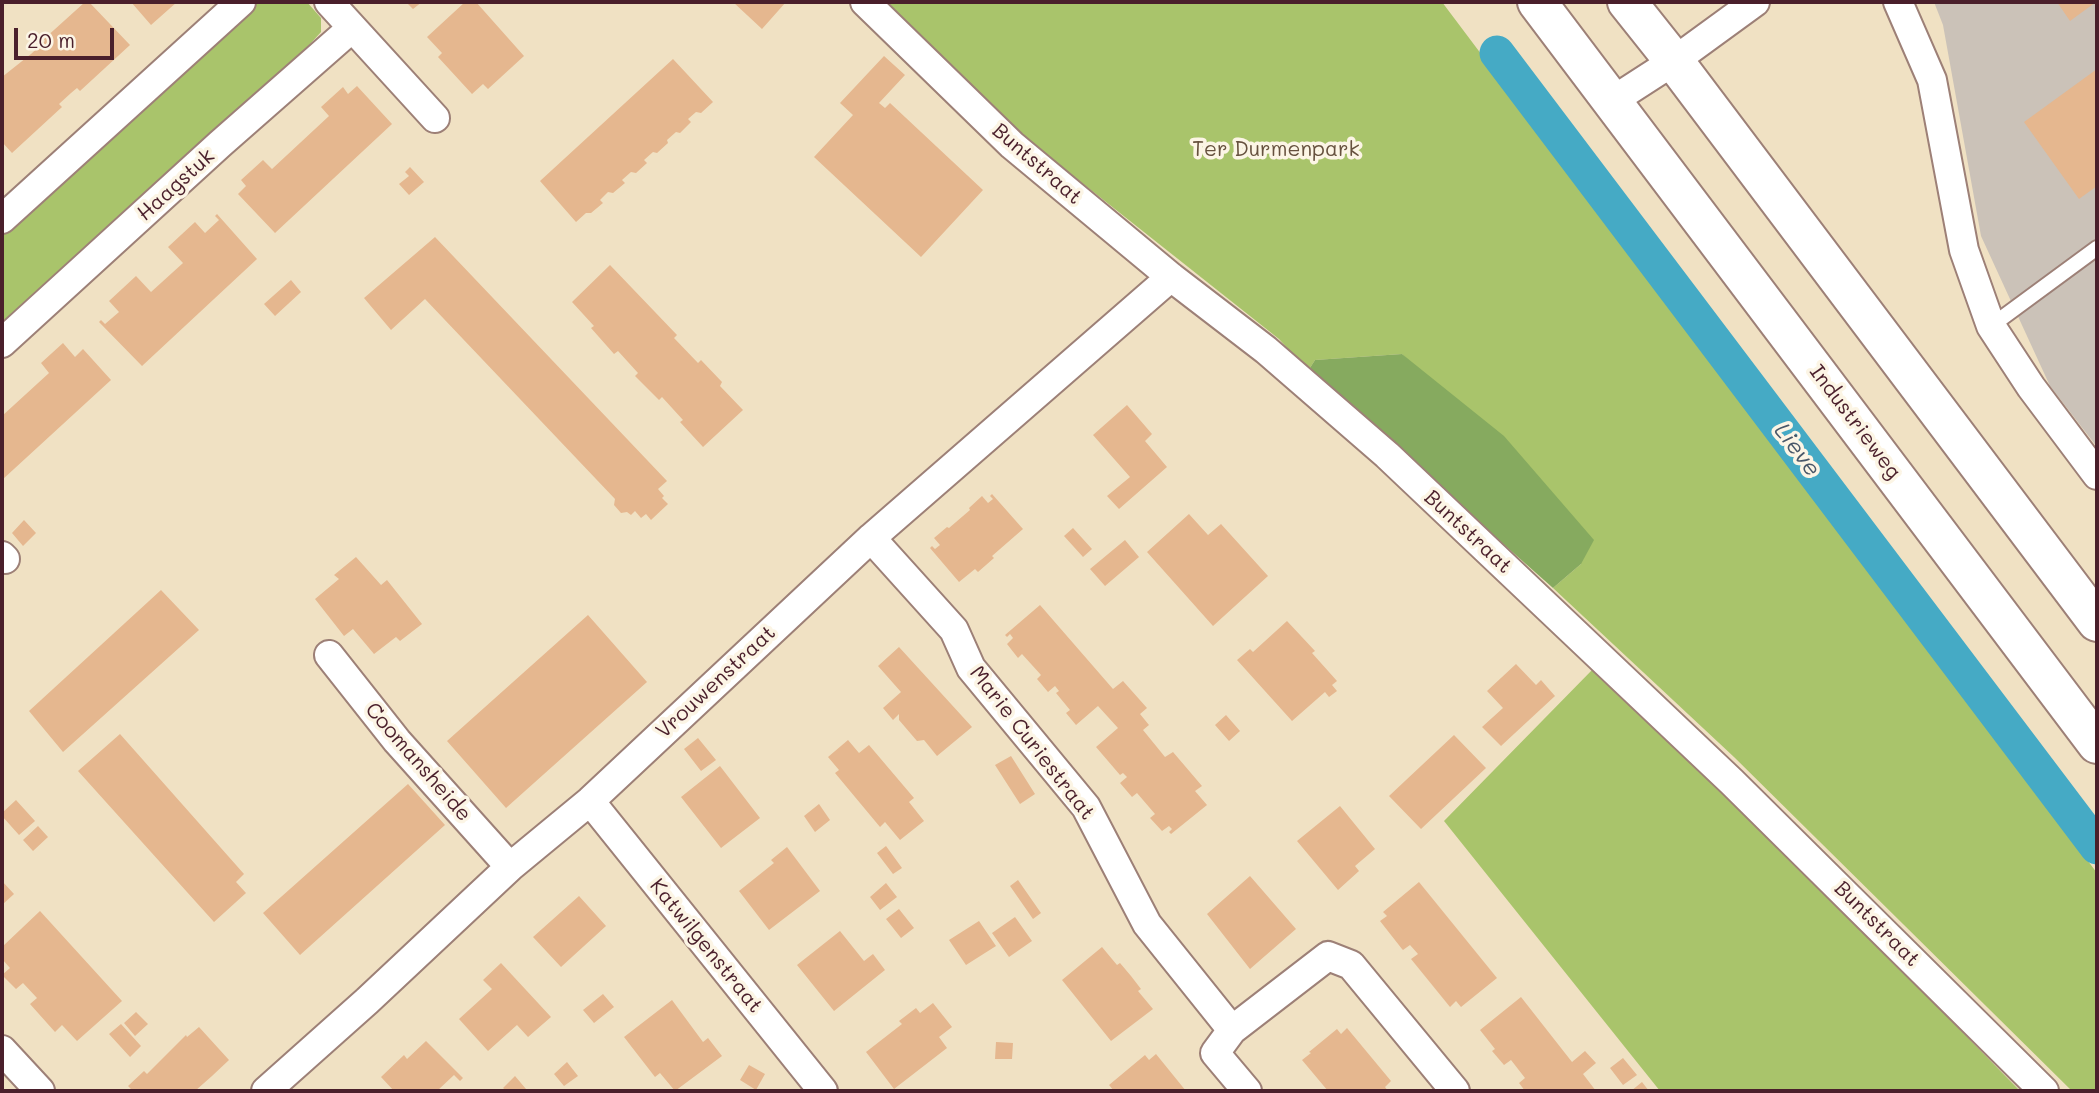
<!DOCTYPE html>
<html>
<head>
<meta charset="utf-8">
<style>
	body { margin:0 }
	#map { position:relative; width:2099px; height:1093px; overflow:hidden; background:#f0e1c3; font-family:Mali,sans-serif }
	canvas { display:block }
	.frame { position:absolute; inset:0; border:4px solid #4a1f2b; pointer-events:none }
	.scale { position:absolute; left:14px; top:28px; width:100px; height:32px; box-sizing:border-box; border:4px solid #4a1f2b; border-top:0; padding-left:9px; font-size:21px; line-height:24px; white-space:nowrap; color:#4a1f2b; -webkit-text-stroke:5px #fcf5e5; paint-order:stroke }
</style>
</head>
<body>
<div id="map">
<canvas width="2099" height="1093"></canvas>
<div class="frame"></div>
<div class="scale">20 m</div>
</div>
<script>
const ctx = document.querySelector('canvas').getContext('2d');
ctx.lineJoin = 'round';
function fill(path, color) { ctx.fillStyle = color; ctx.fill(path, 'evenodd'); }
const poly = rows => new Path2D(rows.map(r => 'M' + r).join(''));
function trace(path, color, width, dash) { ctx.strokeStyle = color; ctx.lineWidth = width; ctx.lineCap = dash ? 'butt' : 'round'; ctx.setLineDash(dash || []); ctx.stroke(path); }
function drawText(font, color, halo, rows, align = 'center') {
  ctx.font = font + ' Mali,sans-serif'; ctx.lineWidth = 7; ctx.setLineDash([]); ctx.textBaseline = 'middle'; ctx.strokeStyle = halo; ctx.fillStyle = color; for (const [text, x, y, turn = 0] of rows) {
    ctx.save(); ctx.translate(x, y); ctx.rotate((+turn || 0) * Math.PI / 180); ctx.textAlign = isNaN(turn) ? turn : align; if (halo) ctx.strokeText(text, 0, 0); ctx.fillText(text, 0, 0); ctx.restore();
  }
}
const industrial = poly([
	[1934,2,2097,2,2097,447,2050,386,1981,236,1943,25]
]);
const green = poly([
	[254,2,307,2,321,18,321,32,281,76,2,329,2,232],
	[881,2,1442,2,2097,873,2097,1091,2072,1091,1734,757,1553,588,1581,564,1402,354,1315,360,1308,371,1279,339,1024,137],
	[1593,669,1828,895,2020,1091,1660,1091,1444,821]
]);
const forest = poly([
	[1402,354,1504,436,1594,540,1581,564,1553,588,1308,371,1315,360]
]);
const canal = poly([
	[1497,53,2097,847]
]);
const building = poly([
	[85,2,89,2,130,45,80,91,77,88,71,93,59,104,62,107,12,153,2,142,2,77,31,54,45,41,44,39],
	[131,2,177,2,151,25],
	[406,2,422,2,413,9],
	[465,2,476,2,524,56,488,89,483,84,472,94,438,57,442,53,427,37],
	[733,2,786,2,762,29],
	[2057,2,2096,2,2070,21],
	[884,56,905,75,879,103,885,108,890,103,983,190,921,257,814,157,853,115,840,103],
	[673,59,713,102,701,113,696,112,688,119,691,122,680,133,676,132,667,140,668,143,657,153,653,152,644,160,647,163,636,173,631,172,622,180,625,183,613,193,608,192,600,200,603,203,591,213,586,213,576,222,540,181],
	[2097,69,2097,186,2079,199,2024,122],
	[357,86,392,124,275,233,238,194,246,186,241,180,263,160,272,169,329,116,321,107,343,87,348,94],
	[410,167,424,182,409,195,399,184,409,176,405,172],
	[217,214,257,259,142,366,99,322,101,320,105,324,119,312,109,301,136,276,151,292,183,263,168,247,195,222,205,233,219,220,215,216],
	[435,237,667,481,658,489,664,496,662,498,668,504,651,520,646,514,641,518,635,511,631,515,627,512,621,513,614,505,615,499,425,299,391,330,364,298],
	[610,265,677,335,674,338,698,363,701,360,722,382,720,386,743,410,703,447,680,422,683,420,662,397,659,400,635,376,638,373,618,351,614,354,591,328,594,326,572,302],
	[291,280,301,292,275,316,264,304],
	[63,343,75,357,83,349,111,380,2,480,2,416,49,373,41,363],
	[1127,405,1152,434,1145,441,1167,467,1119,509,1107,496,1130,477,1093,435],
	[992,494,1023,529,992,556,994,558,978,572,975,569,959,582,930,548,932,546,935,549,940,545,934,538,947,527,949,528,970,510,969,508,982,496,988,503,993,499,990,496],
	[1189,514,1208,535,1221,524,1268,576,1213,626,1147,552],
	[24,520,36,533,23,546,12,533],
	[1073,528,1092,549,1083,557,1064,536],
	[1125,540,1139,557,1105,586,1090,569],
	[356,557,381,585,387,580,422,624,400,641,396,637,374,654,353,629,344,636,315,599,339,579,334,575],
	[161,590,199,630,63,752,29,711],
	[1040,605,1113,689,1123,681,1147,708,1140,714,1149,725,1143,730,1165,757,1173,752,1202,786,1195,791,1207,805,1171,834,1169,832,1172,829,1169,826,1162,831,1150,818,1155,814,1137,793,1132,797,1120,783,1127,777,1123,773,1120,775,1096,747,1118,728,1098,706,1076,725,1066,713,1070,710,1056,693,1059,691,1055,686,1048,692,1037,679,1041,675,1022,654,1018,658,1007,644,1013,638,1010,634,1007,637,1005,635],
	[588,615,647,682,506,808,447,741],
	[1287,621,1315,651,1312,653,1337,681,1332,685,1337,691,1329,697,1325,692,1292,721,1237,660,1250,649,1253,652],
	[899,647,972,727,937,756,924,740,917,741,899,720,899,714,893,720,883,708,901,692,878,666],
	[1516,664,1536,685,1541,680,1555,696,1501,746,1482,727,1503,708,1487,691],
	[1226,715,1240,731,1229,741,1215,725],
	[120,734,244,874,236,882,246,893,214,922,78,771],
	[1454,735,1486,768,1421,829,1389,796],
	[698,738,716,760,701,771,684,749],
	[848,740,859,753,869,745,914,798,909,802,924,821,900,840,885,822,880,827,835,773,839,770,828,757],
	[1011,756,1035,794,1020,804,995,765],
	[720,766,760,818,721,848,681,797],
	[408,784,445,825,300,955,263,913],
	[16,800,35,821,19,835,2,816,2,813],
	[819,804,830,820,815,832,804,816],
	[1340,806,1375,849,1355,866,1359,871,1338,890,1297,841],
	[38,826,48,837,33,851,23,840],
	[886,846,902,868,893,874,877,853],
	[787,847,820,891,769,930,739,891,774,863,771,860],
	[1250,876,1296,929,1250,969,1207,914],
	[1018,880,1041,913,1033,919,1010,886],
	[2,881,14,894,2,905],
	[1419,882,1497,978,1461,1007,1456,1001,1450,1007,1411,959,1418,954,1410,945,1403,950,1402,949,1380,921,1387,916,1383,912],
	[886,883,897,897,880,910,870,897],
	[579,896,606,926,561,967,533,937],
	[899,909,914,928,901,938,886,919],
	[40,911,122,1001,77,1041,62,1025,55,1032,30,1004,37,998,23,983,16,989,2,975,10,968,2,959,2,947],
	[1015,917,1032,941,1009,957,992,933],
	[979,921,996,946,966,965,949,940],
	[840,931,864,961,873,954,885,970,834,1011,797,965],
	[1102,947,1117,965,1120,963,1131,976,1141,989,1138,991,1153,1009,1111,1041,1062,980],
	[501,963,551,1017,528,1037,517,1025,488,1051,459,1019,492,989,483,980],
	[603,994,614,1007,594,1023,583,1010],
	[1521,997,1572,1062,1585,1051,1596,1063,1583,1074,1596,1091,1525,1091,1519,1083,1525,1078,1511,1060,1504,1065,1492,1051,1495,1049,1480,1030],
	[672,1000,703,1042,708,1038,722,1056,675,1091,660,1073,655,1077,624,1037],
	[933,1003,952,1027,939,1037,947,1048,894,1089,866,1052,902,1024,899,1021,916,1008,920,1013],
	[136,1012,148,1024,135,1036,124,1023],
	[121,1024,141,1046,130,1057,109,1034],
	[199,1027,229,1060,212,1076,195,1091,128,1091,131,1089,128,1086,144,1071,147,1074,186,1035,187,1037],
	[1347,1028,1391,1081,1385,1087,1388,1091,1328,1091,1302,1060,1311,1053,1309,1052,1337,1029,1341,1034],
	[426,1041,463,1078,460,1081,454,1075,437,1091,394,1091,381,1077,404,1055,407,1059],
	[996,1042,1013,1043,1012,1059,995,1059],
	[1156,1054,1186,1091,1114,1091,1109,1085,1145,1055,1149,1060],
	[1623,1058,1637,1075,1623,1085,1610,1068],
	[567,1062,578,1076,564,1086,554,1074],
	[749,1065,765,1074,756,1090,740,1080],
	[515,1076,526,1089,524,1091,507,1091,503,1088],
	[1642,1082,1649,1091,1631,1091]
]);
const service = poly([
	[1991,326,2097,248]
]);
const minor = poly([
	[329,2,435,118],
	[865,2,1012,145,1171,277,1266,350,1387,455,1732,782,2044,1091],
	[1898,2,1932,80,1964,250,1991,326,2031,387,2097,475],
	[1612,101,1674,61,1755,2],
	[2,219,241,2],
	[2,343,220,144,352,28],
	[871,538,954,630,971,668,1086,807,1147,924,1232,1030,1215,1053,1247,1091],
	[2,556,5,559],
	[329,655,397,741,510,867],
	[590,801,823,1091],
	[1232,1030,1328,956,1351,965,1455,1091],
	[2,1050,40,1091],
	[266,1091,367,1001,510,867,590,801,871,538,1171,277]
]);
const trunk = poly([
	[1537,2,2097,744],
	[1627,2,1674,61,2097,622]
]);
const parkNames = [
	["Ter Durmenpark",1276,150]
];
const streetNames = [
	["Buntstraat",1037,164,41],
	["Haagstuk",176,185,-42],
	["Industrieweg",1855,422,53],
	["Buntstraat",1468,532,43],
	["Vrouwenstraat",716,682,-43],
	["Marie Curiestraat",1032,743,52],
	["Coomansheide",418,762,49],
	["Buntstraat",1877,924,45],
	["Katwilgenstraat",706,946,51]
];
const waterNames = [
	["Lieve",1797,450,53]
];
fill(industrial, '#cbc2b8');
fill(green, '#a9c46b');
fill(forest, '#86aa5f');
trace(canal, '#45aac5', 35);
fill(building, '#e5b78f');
trace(service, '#9d8077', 18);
trace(minor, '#9d8077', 32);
trace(trunk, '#9d8077', 42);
trace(service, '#fff', 14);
trace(minor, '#fff', 28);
trace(trunk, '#fff', 38);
drawText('21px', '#66513e', '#fcf5e5', parkNames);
drawText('21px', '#4a1f2b', '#fcf5e5', streetNames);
drawText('italic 23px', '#485769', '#fcf5e5', waterNames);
</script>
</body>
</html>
